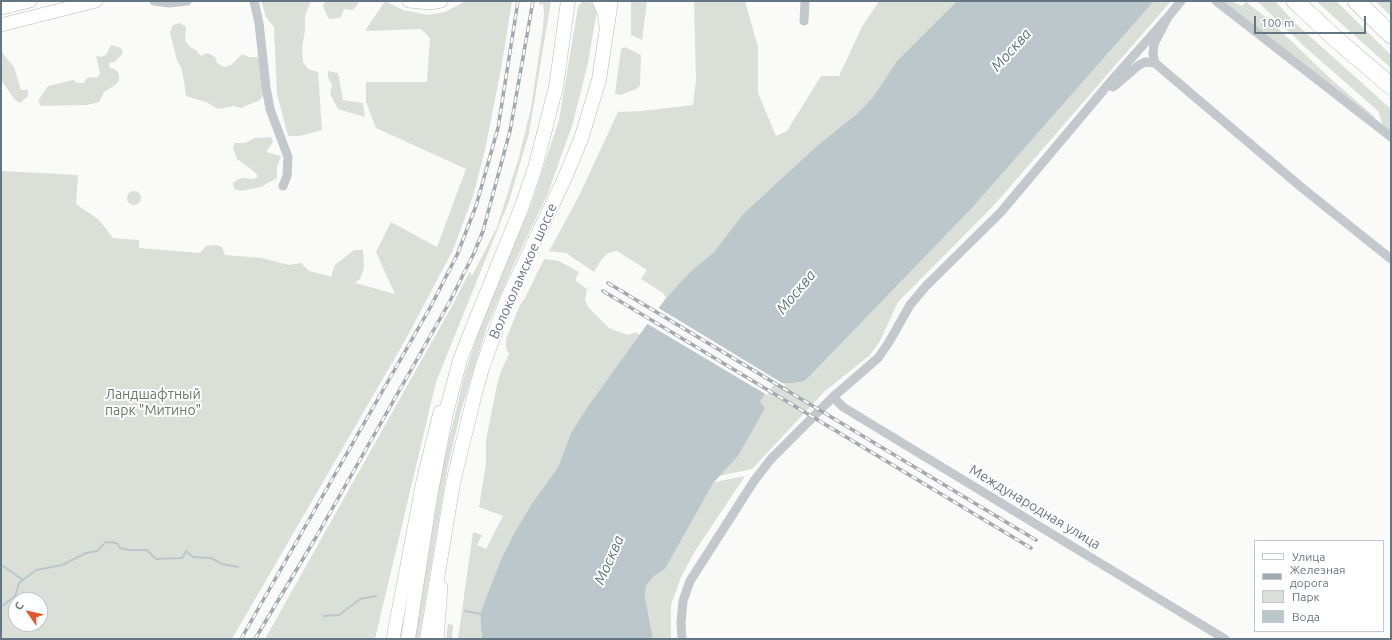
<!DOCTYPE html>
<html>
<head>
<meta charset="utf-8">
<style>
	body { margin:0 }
	#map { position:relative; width:1392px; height:640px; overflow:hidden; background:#fafaf8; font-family:Ubuntu,sans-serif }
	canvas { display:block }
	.frame { position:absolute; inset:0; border:2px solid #657683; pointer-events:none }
	.legend { position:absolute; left:1254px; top:540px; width:130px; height:92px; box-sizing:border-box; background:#fff; border:1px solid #c1c8cd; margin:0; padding:5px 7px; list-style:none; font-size:12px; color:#657683 }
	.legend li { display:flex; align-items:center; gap:8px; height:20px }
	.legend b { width:20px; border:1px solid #c1c8cd }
	.north { position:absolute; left:8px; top:592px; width:40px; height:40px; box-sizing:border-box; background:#fff; border:1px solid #c1c8cd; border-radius:50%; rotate:304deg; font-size:11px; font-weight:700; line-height:16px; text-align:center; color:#657683 }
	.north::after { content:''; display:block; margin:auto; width:14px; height:18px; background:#e4572e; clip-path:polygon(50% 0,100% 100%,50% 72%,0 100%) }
	.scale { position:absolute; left:1254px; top:16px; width:112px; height:18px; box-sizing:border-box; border:2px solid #657683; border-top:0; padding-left:5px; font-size:12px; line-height:14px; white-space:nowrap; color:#657683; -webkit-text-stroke:3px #fff; paint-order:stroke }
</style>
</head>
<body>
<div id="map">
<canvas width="1392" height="640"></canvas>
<div class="frame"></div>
<ul class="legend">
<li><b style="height:5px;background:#fff"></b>Улица</li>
<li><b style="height:5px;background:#a2aab0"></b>Железная дорога</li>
<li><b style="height:11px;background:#dadfd7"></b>Парк</li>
<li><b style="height:11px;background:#bbc7cb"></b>Вода</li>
</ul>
<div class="north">С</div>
<div class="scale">100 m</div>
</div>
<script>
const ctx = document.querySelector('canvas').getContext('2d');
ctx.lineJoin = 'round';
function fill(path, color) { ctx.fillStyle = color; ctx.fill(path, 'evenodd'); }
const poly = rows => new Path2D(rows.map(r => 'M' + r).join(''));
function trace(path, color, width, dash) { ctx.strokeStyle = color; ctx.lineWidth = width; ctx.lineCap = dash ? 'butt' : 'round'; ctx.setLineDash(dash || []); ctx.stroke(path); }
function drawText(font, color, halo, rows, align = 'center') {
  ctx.font = font + ' Ubuntu,sans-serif'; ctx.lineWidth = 4; ctx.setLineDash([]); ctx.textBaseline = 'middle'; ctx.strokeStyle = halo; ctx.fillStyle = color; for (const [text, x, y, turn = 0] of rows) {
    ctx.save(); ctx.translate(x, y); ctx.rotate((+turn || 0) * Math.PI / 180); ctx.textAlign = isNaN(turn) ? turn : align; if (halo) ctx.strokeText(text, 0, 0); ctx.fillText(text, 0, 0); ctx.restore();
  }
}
const green = poly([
	[261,1,311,1,305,16,305,31,302,47,303,62,308,69,318,72,322,130,299,136,288,136,277,94,274,27,266,17],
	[325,1,357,1,359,3,353,10,344,9,341,17,333,19,328,18,323,6],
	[385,1,403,10,428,15,445,12,466,1,512,1,501,69,485,150,473,196,453,250,407,337,232,639,1,639,1,171,78,175,76,204,99,220,113,238,139,240,139,248,200,253,206,246,217,245,222,247,225,255,262,258,289,265,301,263,309,271,332,277,332,273,335,265,354,250,363,250,364,268,360,279,355,283,395,294,376,252,391,222,437,247,466,169,376,128,366,102,366,82,427,82,430,38,421,29,365,31],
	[16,600,40,600,40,624,16,624],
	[540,1,551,1,529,133,509,201,436,382,375,639,265,639,452,306,470,271,472,276,497,227,519,157,531,108,543,27,544,13,543,4,539,5],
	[590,1,597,10,588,63,572,126,548,193,513,266,487,327,462,407,448,465,419,639,415,639,443,464,465,373,487,306,531,205,559,120,578,7,582,2],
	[631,1,647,1,642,40,631,35],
	[694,1,745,1,758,47,758,93,776,136,787,131,821,76,839,76,862,27,879,1,957,1,897,61,873,97,858,113,819,144,743,214,714,252,691,271,666,298,663,293,641,279,647,270,617,251,608,253,601,260,594,272,566,253,549,251,578,198,618,112,642,111,693,105,696,80],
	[1154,1,1171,1,995,204,898,302,880,341,870,355,825,391,752,469,719,476,738,456,760,402,772,383,805,381,972,208],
	[1220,1,1231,1,1242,6,1246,2,1268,19,1332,80,1375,117,1375,120],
	[1257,1,1275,1,1296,24,1391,109,1391,132,1383,126,1378,111,1305,47],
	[1316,1,1336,1,1391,55,1391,68],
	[1375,1,1391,1,1391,16],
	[180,23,186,27,185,41,190,47,196,50,201,56,208,53,215,57,217,63,224,67,231,65,242,54,249,57,257,57,259,59,263,95,260,100,241,108,234,106,218,109,206,102,186,96,184,81,181,67,177,61,170,32,173,25],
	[111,45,121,48,123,53,115,62,109,63,110,68,116,70,119,75,119,81,115,85,104,92,99,102,87,105,41,106,38,101,48,86,73,80,78,83,84,83,87,78,98,77,100,73,96,56,101,57,106,55],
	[1,46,3,54,14,67,21,90,28,90,28,96,20,103,15,100,1,80],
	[625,47,641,55,640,85,637,89,620,95,615,94,621,49],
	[328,71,338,73,343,100,363,103,365,117,338,109,330,94,332,85,328,77],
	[271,137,273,142,266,152,281,156,277,167,277,178,261,187,241,191,234,189,233,183,237,180,242,178,253,179,258,177,256,173,237,159,233,148,234,143,245,143,255,138],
	'127 198a7 7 0 1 1 14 0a7 7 0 1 1-14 0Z',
	[544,259,559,261,579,272,575,280,587,289,585,300,588,307,609,328,619,332,629,335,635,332,640,335,571,433,558,467,533,502,480,614,482,639,458,639,473,532,482,535,477,545,486,549,503,516,479,507,486,463,486,440,497,385,501,371,509,354,506,348,506,339,520,305,525,298],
	[745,476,695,551,681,577,671,605,671,639,653,639,645,597,646,586,654,576,665,569,714,482],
	[448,624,453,625,452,639,446,639]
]);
const water = poly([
	[957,1,1154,1,972,208,805,381,792,383,772,383,760,402,765,408,738,456,714,482,665,569,654,576,646,586,645,597,653,639,482,639,480,614,501,560,515,532,533,502,558,467,571,433,587,408,666,298,691,271,714,252,743,214,819,144,858,113,873,97,897,61]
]);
const pier = poly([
	[657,307,787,386,773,385,767,395,646,323]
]);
const stream = poly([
	[3,566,23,580],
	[1,607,15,596,19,583,36,570,62,565,86,553,97,551,106,542,117,543,120,548,129,550,147,550,156,559,182,558,186,551,193,557,211,558,222,564,238,567],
	[465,611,481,614],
	[323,616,339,615,360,599,376,596]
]);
const street = poly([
	[154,1,170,3,187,1],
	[254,1,259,23,266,87,270,109,288,157,287,176,283,186],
	[1216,1,1391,137],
	[804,21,805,1],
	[1155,63,1153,54,1154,44,1168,17,1181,1],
	[1113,87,1139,65,1145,62,1155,63,1301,187,1391,259],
	[833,397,843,407,1225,639],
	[682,639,681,623,683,601,690,581,754,481,771,459,833,397,878,358,889,342,910,305,926,286,1001,212,1112,80,1168,17]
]);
const secondary = poly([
	[409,1,430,3,441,1],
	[599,1,604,12,606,26],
	[1,8,30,1],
	[1,25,96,1],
	[393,639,423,481,440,412],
	[437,639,441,587]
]);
const primary = poly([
	[408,639,430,497,446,413,460,360,471,332,522,206,535,168,556,87,568,1],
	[427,639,453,483,474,397,482,368,508,297,563,182,581,139,599,80,611,1]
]);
const highway = poly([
	[1295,1,1337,40,1391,86],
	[1356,1,1391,35]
]);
const rail = poly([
	[608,283,1036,540],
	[603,291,1031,548],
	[241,639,431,306,457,255,476,206,498,128,518,1],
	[255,639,315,539,449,303,474,253,483,231,510,131,533,1]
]);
const streetNames = [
	["Волоколамское шоссе",523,271,-66],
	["Международная улица",1035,507,31]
];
const parkNames = [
	["Ландшафтный",153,394],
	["парк \"Митино\"",153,410]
];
const waterNames = [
	["Москва",1011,50,-48],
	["Москва",796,292,-50],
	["Москва",609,560,-66]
];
fill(green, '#dadfd7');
fill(water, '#bbc7cb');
fill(pier, '#fafaf8');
trace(stream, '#bbc7cb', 2);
trace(secondary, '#b3babf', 14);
trace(primary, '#b5babe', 15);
trace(highway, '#b4b9bd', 18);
trace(street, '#c3c8cc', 9);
trace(secondary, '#fff', 13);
trace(primary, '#fff', 14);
trace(highway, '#fff', 17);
trace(rail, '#a2aab0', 3.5);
trace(rail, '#fff', 2, [6]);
drawText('14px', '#657683', '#fff', streetNames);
drawText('14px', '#687a64', '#fff', parkNames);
drawText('italic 15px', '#60757c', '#fff', waterNames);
</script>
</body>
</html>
